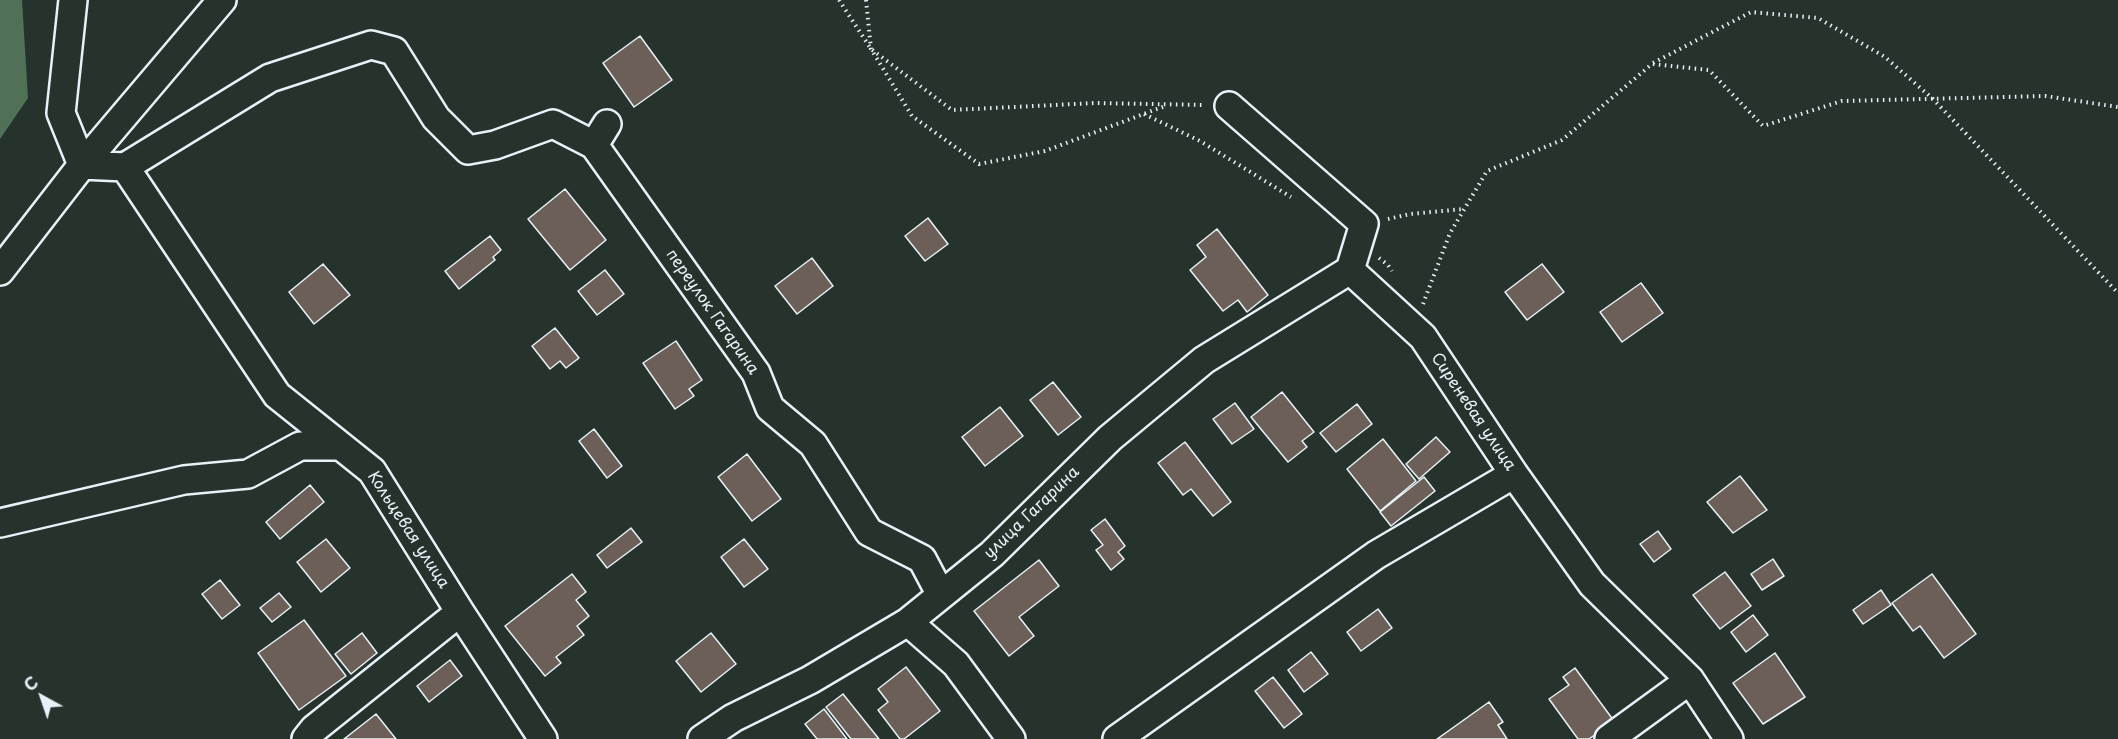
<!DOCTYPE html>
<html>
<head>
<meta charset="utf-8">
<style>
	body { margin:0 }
	#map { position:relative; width:2118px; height:739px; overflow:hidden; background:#26332d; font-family:"Playpen Sans",sans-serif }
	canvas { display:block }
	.north { position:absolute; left:12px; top:667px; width:60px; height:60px; -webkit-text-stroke:4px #26332d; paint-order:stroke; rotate:320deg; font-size:16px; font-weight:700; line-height:24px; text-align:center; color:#e8f1f8 }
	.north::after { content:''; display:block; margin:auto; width:21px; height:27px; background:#e8f1f8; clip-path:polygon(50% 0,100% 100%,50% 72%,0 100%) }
</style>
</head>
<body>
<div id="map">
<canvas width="2118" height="739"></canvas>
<div class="north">С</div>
</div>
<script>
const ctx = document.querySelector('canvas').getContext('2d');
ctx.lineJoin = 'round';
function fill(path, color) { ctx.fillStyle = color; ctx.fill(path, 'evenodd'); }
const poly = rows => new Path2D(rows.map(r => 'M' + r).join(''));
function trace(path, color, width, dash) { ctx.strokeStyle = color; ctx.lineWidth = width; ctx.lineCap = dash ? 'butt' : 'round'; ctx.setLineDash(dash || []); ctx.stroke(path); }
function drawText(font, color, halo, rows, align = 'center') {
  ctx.font = font + ' "Playpen Sans",sans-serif'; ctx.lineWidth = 5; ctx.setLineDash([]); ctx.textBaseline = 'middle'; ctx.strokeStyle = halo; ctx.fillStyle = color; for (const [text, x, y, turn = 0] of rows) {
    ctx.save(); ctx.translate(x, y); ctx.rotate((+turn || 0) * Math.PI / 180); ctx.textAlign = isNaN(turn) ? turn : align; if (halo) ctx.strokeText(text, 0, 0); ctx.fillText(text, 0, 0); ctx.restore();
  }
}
const green = poly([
	[0,0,22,0,28,98,0,139]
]);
const building = poly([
	[640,36,672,80,634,107,603,63,640,36],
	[565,189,606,240,570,270,528,219,565,189],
	[928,218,948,244,925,261,905,236,928,218],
	[1217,229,1268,295,1247,312,1238,300,1223,311,1190,270,1206,257,1197,245,1217,229],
	[490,236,501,250,493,257,495,260,459,289,445,271,490,236],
	[812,258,833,286,797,314,775,286,812,258],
	[323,264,350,295,314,324,289,292,323,264],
	[1542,264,1564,292,1527,320,1505,292,1542,264],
	[605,270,624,294,597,315,578,291,605,270],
	[1641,283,1663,313,1622,342,1600,312,1641,283],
	[555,328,579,358,566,368,560,361,550,369,532,346,555,328],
	[676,341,702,380,689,389,694,396,675,409,643,363,676,341],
	[1053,382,1081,417,1058,435,1030,400,1053,382],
	[1282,392,1314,432,1302,441,1307,447,1288,462,1251,417,1282,392],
	[1235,403,1254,429,1232,444,1213,419,1235,403],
	[1357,404,1372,424,1336,452,1320,433,1357,404],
	[1000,407,1023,436,985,466,962,437,1000,407],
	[594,429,622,466,607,478,579,441,594,429],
	[1436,437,1450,452,1419,479,1406,464,1436,437],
	[1383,439,1416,481,1380,511,1347,469,1383,439],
	[1185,442,1231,502,1213,516,1191,489,1183,495,1158,463,1185,442],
	[747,454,781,499,752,521,718,477,747,454],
	[1740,476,1767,510,1733,533,1707,502,1740,476],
	[1424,477,1435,491,1391,526,1380,512,1424,477],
	[310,485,324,502,280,539,266,522,310,485],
	[1105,519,1125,546,1118,552,1124,559,1111,570,1096,550,1103,545,1091,530,1105,519],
	[631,528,642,542,607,568,597,555,631,528],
	[1658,531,1671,549,1654,562,1640,544,1658,531],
	[326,539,350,568,321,592,297,562,326,539],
	[744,539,768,569,744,587,721,557,744,539],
	[1773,559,1784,576,1762,590,1751,574,1773,559],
	[1039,560,1059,586,1019,617,1034,636,1009,656,974,611,1039,560],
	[1725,572,1751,606,1720,629,1693,595,1725,572],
	[572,574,586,592,576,600,589,616,577,626,584,635,556,657,561,663,545,676,505,626,572,574],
	[1932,574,1976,634,1944,658,1920,626,1913,631,1892,603,1932,574],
	[220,580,240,605,222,619,202,594,220,580],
	[1881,590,1891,605,1863,624,1853,610,1881,590],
	[279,593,291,607,272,622,260,608,279,593],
	[1378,609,1392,628,1361,651,1347,632,1378,609],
	[1753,615,1768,635,1746,652,1731,632,1753,615],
	[304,620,346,676,299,710,258,653,304,620],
	[362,633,377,653,351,674,335,654,362,633],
	[711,633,736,664,701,692,676,661,711,633],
	[1311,652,1328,674,1304,692,1288,670,1311,652],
	[1775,653,1805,697,1763,724,1733,683,1775,653],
	[450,660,462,676,429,702,417,686,450,660],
	[906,667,940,711,904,739,900,739,878,710,888,702,878,689,906,667],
	[1575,668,1614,721,1589,739,1578,739,1549,699,1569,685,1563,677,1575,668],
	[1273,677,1302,714,1284,728,1255,691,1273,677],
	[843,694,879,739,851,739,826,707,843,694],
	[1489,702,1503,722,1498,725,1507,739,1437,739,1489,702],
	[824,709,847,739,817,739,805,724,824,709],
	[376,714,396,739,344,739,376,714]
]);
const path = poly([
	[839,0,871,49,952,110,1095,103,1205,105],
	[866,0,871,49,912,116,979,164,1045,151,1165,106],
	[1653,63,1751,12,1818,18,1885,57,1933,99,2118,293],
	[1144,114,1200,141,1291,197],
	[1388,219,1410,214,1464,209],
	[1379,258,1388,265,1392,271],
	[1423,304,1450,233,1487,171,1562,140,1652,64,1709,70,1763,126,1842,101,2045,96,2118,107]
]);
const minor = poly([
	[73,0,61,113,82,165,125,167,270,78,371,45,394,51,436,118,468,150,495,145,553,124,594,145],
	[1229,106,1364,224,1350,270,1423,337,1514,474,1592,584,1690,680,1729,739],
	[607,124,594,145,756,373,770,408,813,444,869,532,922,559,941,595],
	[125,167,277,395,372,471,460,612,543,739],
	[0,271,82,165,222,0],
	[0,523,184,480,248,474,300,446,340,446],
	[908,622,956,664,1011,739],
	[306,739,314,729,460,612],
	[702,739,733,718,810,680,908,622,992,554,1110,438,1204,360,1350,270],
	[1117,739,1376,555,1514,474],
	[1609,739,1690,680]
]);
const streetNames = [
	["переулок Гагарина",712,312,55],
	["Сиреневая улица",1473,412,56],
	["улица Гагарина",1032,513,-44],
	["Кольцевая улица",408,530,57]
];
fill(green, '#517058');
fill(building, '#6b5f57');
trace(building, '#e8f1f8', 1.5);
trace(minor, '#e8f1f8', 32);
trace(path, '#e8f1f8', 4, [1.5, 4.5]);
trace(minor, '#26332d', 27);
drawText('16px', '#e8f1f8', '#26332d', streetNames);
</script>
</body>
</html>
